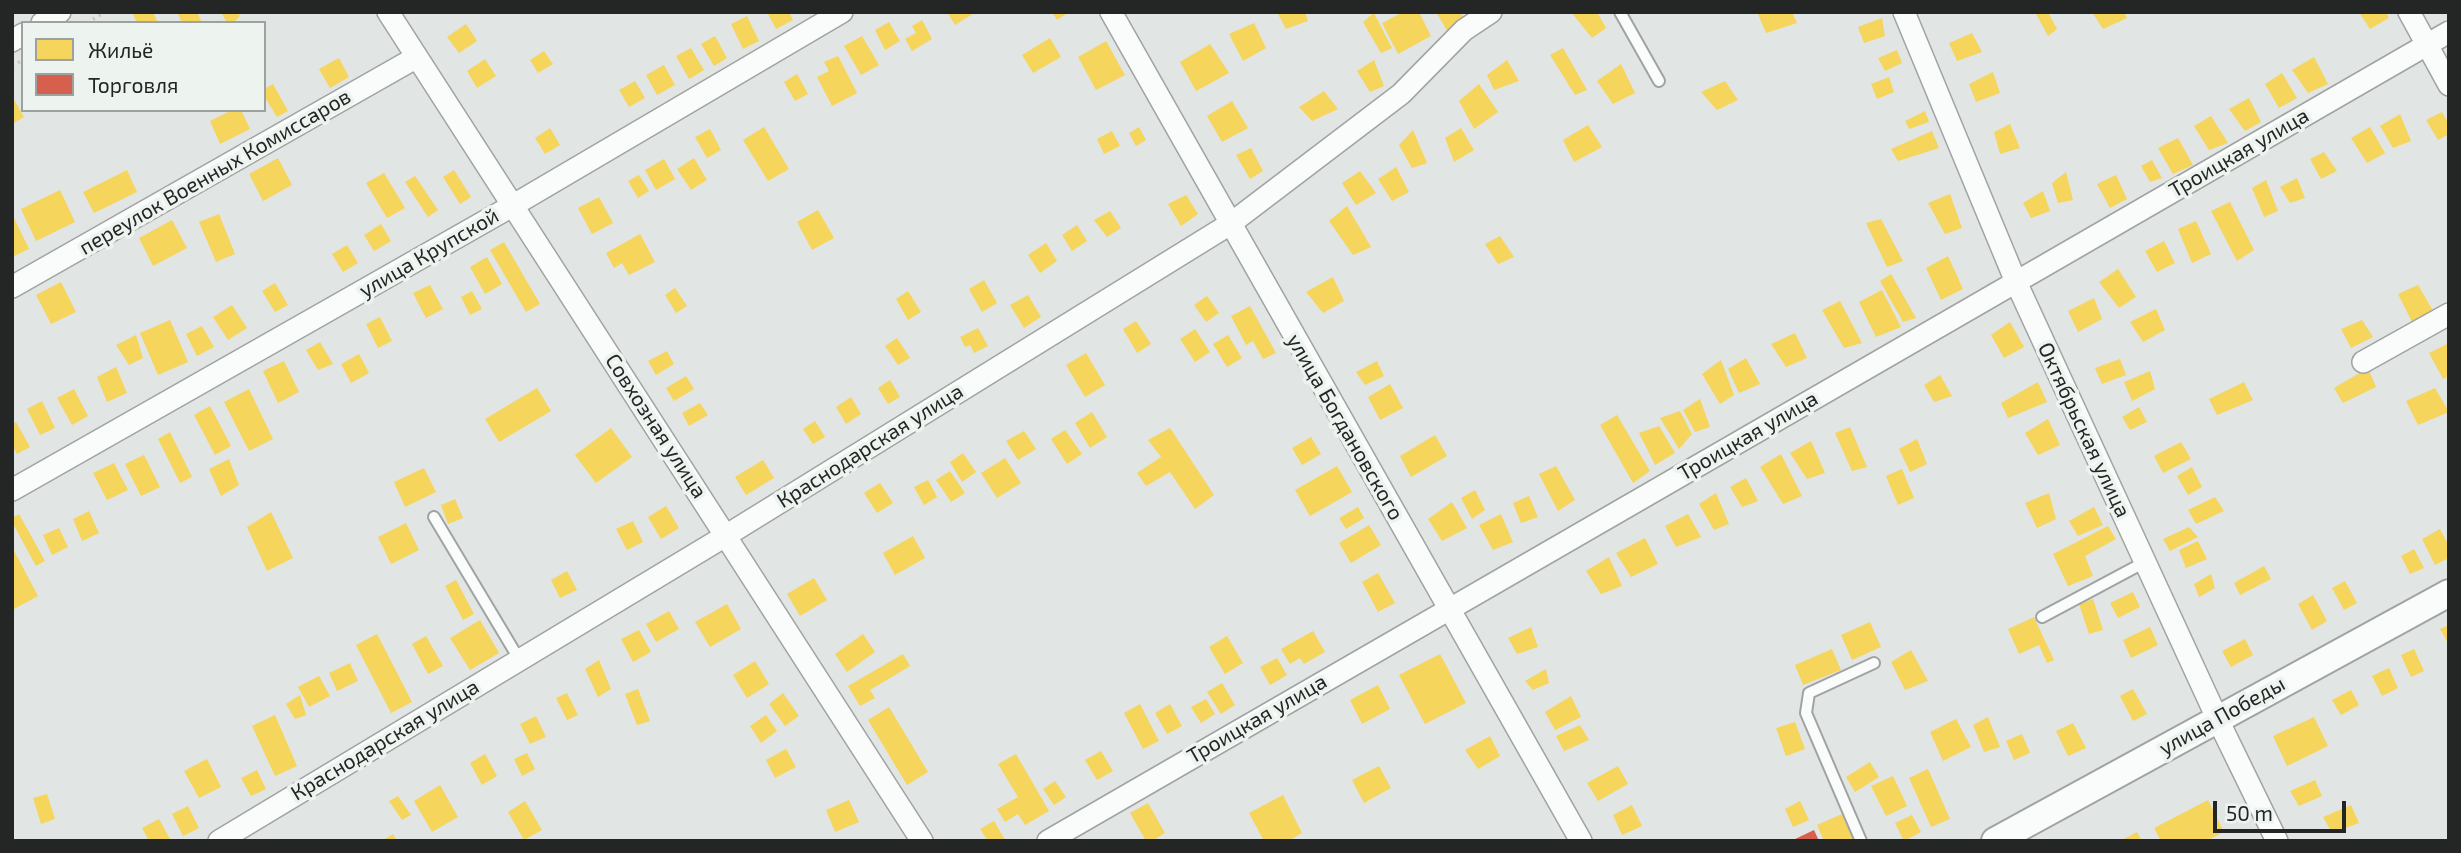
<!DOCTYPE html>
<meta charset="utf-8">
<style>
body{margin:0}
#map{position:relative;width:2461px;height:853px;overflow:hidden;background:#e1e5e3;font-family:"Exo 2",sans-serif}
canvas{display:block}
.frame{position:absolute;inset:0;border:14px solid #242625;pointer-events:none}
.legend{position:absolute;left:21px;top:21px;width:245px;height:91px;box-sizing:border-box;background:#edf4f0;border:2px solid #9da29f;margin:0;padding:9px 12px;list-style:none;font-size:21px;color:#242625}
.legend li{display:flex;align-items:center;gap:14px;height:35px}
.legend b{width:35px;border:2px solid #9da29f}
.scale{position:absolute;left:2213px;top:801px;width:133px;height:32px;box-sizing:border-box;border:4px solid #242625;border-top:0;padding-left:9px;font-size:21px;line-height:24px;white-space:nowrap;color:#242625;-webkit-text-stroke:5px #edf4f0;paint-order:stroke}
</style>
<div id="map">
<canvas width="2461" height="853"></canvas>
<div class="frame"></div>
<ul class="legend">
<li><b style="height:19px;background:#f6d55c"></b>Жильё</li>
<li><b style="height:19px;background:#d6604d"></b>Торговля</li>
</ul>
<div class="scale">50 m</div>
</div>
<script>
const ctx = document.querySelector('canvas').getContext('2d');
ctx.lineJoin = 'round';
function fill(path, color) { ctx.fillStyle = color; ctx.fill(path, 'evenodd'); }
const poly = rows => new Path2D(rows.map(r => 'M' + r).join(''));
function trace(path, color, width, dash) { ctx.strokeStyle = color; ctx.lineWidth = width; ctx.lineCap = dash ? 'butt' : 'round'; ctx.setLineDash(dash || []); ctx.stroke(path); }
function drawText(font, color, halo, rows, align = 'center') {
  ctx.font = font + ' "Exo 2",sans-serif'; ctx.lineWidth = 7; ctx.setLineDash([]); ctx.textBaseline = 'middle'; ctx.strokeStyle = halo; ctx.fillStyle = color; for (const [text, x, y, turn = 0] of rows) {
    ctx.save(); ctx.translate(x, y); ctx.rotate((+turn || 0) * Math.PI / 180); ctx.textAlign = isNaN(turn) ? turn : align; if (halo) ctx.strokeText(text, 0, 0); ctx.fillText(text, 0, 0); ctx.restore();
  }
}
const homes = poly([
 [132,12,153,12,158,23,137,23],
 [177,12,197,12,202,23,182,23],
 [221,12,237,12,240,16,233,23,227,23],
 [767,12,789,12,793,20,776,29],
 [947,12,976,12,955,25],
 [1052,12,1069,12,1057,20],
 [1277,12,1305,12,1308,21,1286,29],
 [1403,12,1419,12,1431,36,1398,54,1382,23],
 [1436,12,1460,12,1466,20,1448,32],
 [1571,12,1597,12,1606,28,1592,38],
 [1757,12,1792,12,1797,23,1766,33],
 [2035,12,2054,12,2049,14,2057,29,2048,36],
 [2092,12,2124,12,2127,18,2103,29],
 [2359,12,2386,12,2389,18,2370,29],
 [1374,13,1392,48,1381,53,1363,22],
 [747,16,759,41,743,49,731,24],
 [1882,18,1885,36,1864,43,1858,27],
 [922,20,932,39,912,51,905,39,916,33,912,26],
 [889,22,900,41,885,50,875,30],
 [1254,23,1266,48,1243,61,1229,34],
 [466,24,477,41,459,53,447,37],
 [1972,33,1982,52,1957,61,1949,43],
 [715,36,727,58,714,66,701,44],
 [862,36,879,65,861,75,844,46],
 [1050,38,1061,57,1033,73,1022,55],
 [1106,41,1125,75,1096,90,1078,57],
 [1210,44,1229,73,1196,91,1180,62],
 [691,48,704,70,689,79,676,56],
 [1563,48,1587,90,1575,95,1550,55],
 [1897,50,1902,63,1885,71,1878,58],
 [544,51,553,64,538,73,530,60],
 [838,56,857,93,832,106,817,77,829,71,824,62],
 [2314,57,2328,84,2308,93,2292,70],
 [339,58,349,77,330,88,319,69],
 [485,59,496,76,477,88,467,71],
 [1374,60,1384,86,1370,92,1357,71],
 [1507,60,1519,81,1494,90,1487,75],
 [1621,64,1635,93,1613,104,1597,81],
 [664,65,675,85,657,95,646,75],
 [1993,72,2000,93,1976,102,1969,84],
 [2282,73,2297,98,2279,108,2265,84],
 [797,74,808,94,795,101,784,82],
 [1889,77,1894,92,1877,99,1871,84],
 [635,81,645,98,629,107,619,90],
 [1725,81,1738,100,1717,110,1701,92],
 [273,84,288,111,277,117,264,96,264,89],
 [1479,84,1498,112,1474,129,1459,101],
 [1324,91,1338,109,1312,121,1299,107],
 [12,96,24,117,12,124],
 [2249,98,2261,122,2245,131,2229,109],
 [1232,101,1248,128,1222,142,1207,116],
 [232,110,241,110,250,129,220,144,210,121],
 [1925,111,1929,122,1909,129,1905,121],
 [2442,112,2449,124,2449,134,2438,140,2426,120],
 [2400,114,2411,141,2393,148,2380,126],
 [2211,116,2228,143,2209,150,2194,126],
 [2010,124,2020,148,2000,154,1994,132],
 [1588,125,1602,147,1574,162,1563,140],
 [764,127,789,169,768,181,743,140],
 [1139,127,1146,140,1136,146,1129,133],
 [2370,127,2385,153,2367,163,2351,138],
 [550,128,560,145,545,154,535,138],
 [1461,128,1474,150,1454,162,1445,138],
 [710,129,721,150,707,158,695,137],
 [1413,130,1427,163,1412,168,1399,145],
 [1112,131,1120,146,1104,154,1097,139],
 [1932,131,1939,148,1898,161,1891,149],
 [2178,138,2193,165,2173,174,2158,148],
 [1251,148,1263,171,1250,179,1236,155],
 [2324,152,2337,171,2321,179,2310,159],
 [278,158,292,185,263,201,249,174],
 [694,158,707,180,691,190,677,169],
 [664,159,675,179,656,190,645,170],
 [2152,160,2162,178,2150,182,2141,166],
 [1396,167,1409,192,1392,201,1378,179],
 [127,170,137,192,94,213,83,192],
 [454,170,471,197,460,204,443,177],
 [1360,171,1376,193,1356,205,1342,183],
 [2066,172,2073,200,2058,203,2052,183],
 [384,173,405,208,387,218,366,183],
 [639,175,649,191,638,198,628,181],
 [2116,175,2127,199,2110,208,2097,184],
 [415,176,438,210,428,217,405,182],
 [2297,178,2305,198,2290,203,2280,187],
 [2266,180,2278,211,2264,217,2252,188],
 [60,190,75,222,36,241,21,209],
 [2043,191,2050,211,2031,218,2023,203],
 [1950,194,1962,228,1945,234,1928,203],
 [1186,195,1198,214,1181,226,1168,204],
 [599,197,613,223,592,234,578,208],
 [2230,202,2254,250,2237,261,2211,211],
 [1347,206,1371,247,1353,255,1329,221],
 [818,210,834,238,812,250,797,222],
 [1110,211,1121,228,1107,237,1094,220],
 [219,214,235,254,216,262,199,222],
 [14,218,29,249,12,257,12,219],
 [1881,219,1903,261,1887,267,1866,223],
 [172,220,187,248,153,266,139,238],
 [2196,221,2211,254,2192,263,2178,229],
 [381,224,391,241,374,251,364,235],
 [1077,225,1087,241,1072,251,1062,235],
 [640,234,655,262,629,275,622,263,614,268,606,253],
 [1500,236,1514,257,1498,264,1485,244],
 [2164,241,2175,263,2157,272,2145,251],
 [504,242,540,304,526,312,490,250],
 [1046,243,1057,261,1040,273,1028,255],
 [347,245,358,263,343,272,332,254],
 [1948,256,1963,289,1941,300,1926,268],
 [487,257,502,284,485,294,470,267],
 [2118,269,2136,297,2119,308,2099,282],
 [1891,274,1916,318,1903,322,1880,281],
 [1333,277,1344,301,1323,313,1306,292],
 [984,280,997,303,982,312,969,289],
 [61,282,76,312,51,324,36,295],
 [275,283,288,305,275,312,262,291],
 [430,285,443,309,426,318,413,293],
 [2418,285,2435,314,2413,324,2398,294],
 [675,288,687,306,676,313,665,295],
 [1882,290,1901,327,1876,337,1859,302],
 [472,291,482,309,470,315,461,297],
 [908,291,921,312,908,320,896,299],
 [1028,295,1041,317,1024,328,1010,305],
 [1207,296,1219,313,1206,322,1194,305],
 [2094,298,2102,319,2078,332,2068,311],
 [1840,301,1862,343,1844,348,1822,310],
 [232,305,247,328,228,340,213,317],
 [1250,306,1276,353,1263,359,1253,341,1246,345,1231,316],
 [2156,309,2165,330,2143,342,2130,322],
 [380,317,392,341,378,348,366,324],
 [170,320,188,362,158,375,140,333],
 [2362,320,2373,337,2351,348,2341,329],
 [1136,321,1151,344,1137,353,1123,329],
 [2010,322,2024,347,2004,358,1991,335],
 [202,326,214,347,197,356,186,334],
 [978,328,988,346,974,353,970,345,965,347,960,337],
 [1195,329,1210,352,1195,362,1180,339],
 [1795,333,1807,358,1786,367,1771,344],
 [136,335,143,358,129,365,116,345],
 [1228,335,1242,358,1227,367,1213,344],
 [897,338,910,358,898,365,885,346],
 [320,342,333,364,318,370,306,350],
 [2449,343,2449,376,2443,379,2429,353],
 [667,351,674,364,656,375,648,361],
 [1086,353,1105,385,1085,397,1066,365],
 [359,354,369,373,351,383,341,364],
 [1746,358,1760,384,1739,393,1728,369],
 [2120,359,2126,375,2102,384,2095,368],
 [1721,360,1734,395,1720,404,1702,374],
 [284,361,299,392,278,403,263,371],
 [1377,361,1384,376,1365,385,1356,372],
 [116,367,127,393,107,402,97,377],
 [2368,368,2376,387,2343,403,2334,388],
 [2150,371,2155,389,2132,401,2124,382],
 [1940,375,1952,396,1934,402,1924,385],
 [686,376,694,389,674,401,666,388],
 [890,380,900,397,888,404,878,388],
 [2038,382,2047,402,2008,418,2001,403],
 [2244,382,2253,400,2217,415,2209,399],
 [1390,384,1403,408,1380,420,1368,397],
 [537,388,551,411,499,442,485,419],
 [2435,388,2449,412,2418,425,2406,401],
 [74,389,88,416,72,425,57,398],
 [249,389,273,439,249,451,224,402],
 [851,397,861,414,846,424,836,407],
 [1700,399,1710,427,1695,432,1683,410],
 [42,401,55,428,40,435,27,409],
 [700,403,708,415,689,426,682,413],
 [210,406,231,446,215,455,194,415],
 [2139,407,2147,422,2130,430,2122,417],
 [1680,411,1692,434,1679,449,1660,418],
 [1092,412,1107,437,1090,448,1075,423],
 [1617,415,1650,471,1633,483,1600,425],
 [2048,419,2060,445,2038,455,2025,433],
 [815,421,825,437,813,444,803,429],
 [16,422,30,447,17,454,12,445,12,424],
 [1659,426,1675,453,1655,465,1639,433],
 [1850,427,1867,467,1852,471,1835,433],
 [611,428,632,457,596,483,575,455],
 [1170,428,1214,495,1195,509,1170,472,1146,486,1137,473,1161,457,1148,440],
 [1065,430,1082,454,1067,464,1051,439],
 [1024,431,1036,449,1018,460,1006,441],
 [170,432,192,477,180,483,158,439],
 [1435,435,1447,456,1411,477,1400,456],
 [1311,437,1321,454,1302,465,1292,448],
 [1917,439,1927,464,1910,472,1899,449],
 [1811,441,1825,473,1807,479,1790,453],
 [2181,442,2191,459,2163,473,2154,456],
 [963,453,976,472,962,482,950,462],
 [1781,454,1802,496,1783,504,1760,467],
 [144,455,160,487,141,496,125,464],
 [1005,458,1021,483,997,498,981,473],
 [229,459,239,485,221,496,209,469],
 [763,460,774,478,746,495,735,477],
 [114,463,128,490,107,500,93,473],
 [1337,466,1352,492,1310,516,1295,490],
 [1556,466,1575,500,1558,511,1539,474],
 [2192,467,2202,487,2188,495,2177,476],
 [424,468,436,492,405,507,394,482],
 [1902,469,1914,498,1898,505,1886,476],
 [950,471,965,493,951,502,936,480],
 [1746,478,1758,501,1742,507,1730,487],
 [928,480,937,497,924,505,914,487],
 [880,483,893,503,877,513,864,493],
 [1475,490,1485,510,1472,519,1461,498],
 [1716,493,1729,524,1714,530,1699,504],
 [2049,493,2056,519,2037,528,2025,503],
 [1529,496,1538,517,1521,523,1513,503],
 [2215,497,2224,511,2196,524,2188,510],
 [455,499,463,518,448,524,441,505],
 [1452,502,1467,528,1442,541,1428,519],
 [666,506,679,528,661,539,648,517],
 [1358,507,1364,518,1346,529,1339,518],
 [2094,507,2103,525,2078,536,2069,521],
 [89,511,99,533,82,541,73,519],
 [271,512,293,558,267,571,247,527],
 [19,514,45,561,36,566,12,522,12,518],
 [1501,514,1513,542,1493,550,1479,525],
 [1688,514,1701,537,1676,547,1665,526],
 [633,521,643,542,627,550,616,529],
 [406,523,419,550,391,564,378,537],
 [1369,525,1381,545,1351,563,1339,543],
 [2108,526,2116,539,2085,556,2093,576,2068,586,2053,554],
 [2189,527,2198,537,2170,551,2163,539],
 [59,528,68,547,52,555,43,535],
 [2440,529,2449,546,2449,558,2435,565,2422,539],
 [913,536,925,558,895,575,883,553],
 [1645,538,1658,564,1631,577,1616,553],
 [2198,541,2207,559,2186,568,2179,550],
 [12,547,38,596,12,610],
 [2414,549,2424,568,2410,574,2401,556],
 [1609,557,1622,586,1601,594,1586,571],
 [2264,566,2271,579,2240,595,2234,583],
 [567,571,577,590,560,598,551,580],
 [1378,573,1395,603,1378,612,1362,582],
 [2211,574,2215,588,2199,597,2194,584],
 [814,578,827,600,800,616,787,594],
 [456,580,474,614,463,620,445,586],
 [2345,581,2357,603,2344,610,2332,588],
 [2133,592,2140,607,2118,618,2110,603],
 [2313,595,2327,621,2312,630,2298,604],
 [2093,599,2103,630,2089,634,2079,604],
 [727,604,741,629,710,647,695,622],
 [669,611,679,629,656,642,646,624],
 [2034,617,2054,660,2047,663,2039,645,2019,654,2008,629],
 [480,620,499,653,470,670,450,638],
 [1870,622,1881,647,1852,660,1841,635],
 [2449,625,2449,645,2440,629],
 [1531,627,1538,647,1517,654,1508,638],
 [2150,627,2158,645,2131,658,2123,640],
 [639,630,651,652,633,662,621,639],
 [1313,631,1325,652,1304,664,1300,658,1290,664,1281,649],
 [377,634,412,702,391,713,356,645],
 [863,634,875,652,847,672,835,654],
 [426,636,443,666,428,674,412,644],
 [1227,636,1243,663,1225,674,1209,647],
 [2245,639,2253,655,2231,667,2222,651],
 [1832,649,1841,670,1803,685,1795,665],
 [2414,649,2424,671,2411,677,2401,655],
 [1911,650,1928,681,1905,690,1891,662],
 [903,654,910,666,870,690,875,698,860,706,848,686],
 [1440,654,1466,703,1425,724,1399,675],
 [1277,658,1287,675,1270,685,1260,667],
 [599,660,611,689,598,697,585,669],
 [755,661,769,684,747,698,733,675],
 [350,663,358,681,337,691,329,673],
 [2389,668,2398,688,2382,696,2372,676],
 [1546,669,1549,683,1533,690,1525,681],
 [319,676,330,696,309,707,298,687],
 [1222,683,1235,705,1221,714,1207,692],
 [1378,685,1390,709,1362,724,1350,700],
 [638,689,650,721,637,725,625,694],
 [2133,689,2147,714,2133,721,2120,696],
 [2351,690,2359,705,2341,715,2332,700],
 [567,693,578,715,567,720,556,698],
 [783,693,799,716,785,726,769,704],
 [300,695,306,715,295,719,286,704],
 [1571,696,1581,717,1555,730,1545,712],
 [1206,699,1215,714,1201,723,1191,707],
 [1140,704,1159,741,1143,749,1124,713],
 [1170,704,1182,726,1167,734,1155,713],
 [889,707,928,772,907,785,868,720],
 [275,715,297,766,275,776,252,726],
 [766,715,777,731,761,743,750,726],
 [536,716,546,737,530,744,520,724],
 [1988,717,2000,747,1984,752,1973,725],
 [2314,717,2328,746,2287,766,2273,736],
 [1956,719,1971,747,1943,761,1930,732],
 [1795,722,1805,749,1786,756,1776,728],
 [2073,723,2086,748,2068,756,2056,731],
 [1580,725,1589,740,1564,751,1556,736],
 [2022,734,2030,753,2014,760,2006,741],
 [1490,736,1500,756,1478,769,1465,750],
 [786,749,796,767,775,778,766,760],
 [1101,751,1113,771,1097,780,1085,760],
 [527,753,535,769,522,776,514,759],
 [485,754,497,776,482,785,470,763],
 [1016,754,1049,811,1025,825,1018,814,1005,822,997,809,1018,797,998,764],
 [207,759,221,787,199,798,184,771],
 [1870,762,1879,777,1855,792,1846,777],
 [1379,766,1391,788,1364,803,1352,780],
 [1618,766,1628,784,1598,801,1587,783],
 [1928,769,1950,819,1931,827,1909,778],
 [257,770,266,789,251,796,241,778],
 [1893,776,1907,806,1886,816,1871,786],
 [2315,780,2322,796,2299,806,2290,791],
 [1055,781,1066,797,1054,805,1043,789],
 [440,785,458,817,432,832,414,801],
 [47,794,55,819,41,824,33,798],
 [1283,795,1302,833,1288,841,1264,841,1249,813],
 [398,796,411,815,402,820,389,801],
 [849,800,859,822,835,832,826,810],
 [2208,800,2224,832,2206,841,2161,841,2154,828],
 [525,801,542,830,524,840,508,812],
 [1800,801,1809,820,1793,827,1785,809],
 [1148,803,1165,833,1152,841,1146,841,1130,813],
 [1632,805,1642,826,1622,835,1613,815],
 [2351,805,2359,823,2332,833,2323,817],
 [188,806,199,828,183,836,172,814],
 [1842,814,1854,841,1824,841,1817,825],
 [1912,815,1921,832,1904,841,1895,823],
 [159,819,170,839,149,841,142,828],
 [994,821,1005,840,1003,841,988,841,980,829],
 [2137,832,2142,841,2120,841],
 [393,834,397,841,382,841]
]);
const shops = poly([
 [1814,830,1819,841,1791,841]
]);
const path = poly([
 [87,23,105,12],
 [12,66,23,60]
]);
const service = poly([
 [1620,12,1659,81],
 [434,517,519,659],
 [2042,617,2145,562],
 [1861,841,1806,713,1809,693,1874,663]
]);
const minor = poly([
 [388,12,922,841],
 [1111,12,1581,841],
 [1904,12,2016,282,2217,718,2277,841],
 [2409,12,2449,85],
 [42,23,60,12],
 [12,41,23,34],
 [12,287,417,57],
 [2363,362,2449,314],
 [12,490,512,206,842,12],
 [219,841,727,535,1230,224,1401,94,1464,30,1491,12],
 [1048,841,2449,32]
]);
const tertiary = poly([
 [1995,841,2449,593]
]);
const streetNames = [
 ["Троицкая улица",2239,153,-30],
 ["переулок Военных Комиссаров",215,172,-30],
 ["улица Крупской",429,253,-30],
 ["Совхозная улица",656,426,57],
 ["улица Богдановского",1345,427,60],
 ["Октябрьская улица",2084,430,65],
 ["Троицкая улица",1748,436,-30],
 ["Краснодарская улица",870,446,-32],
 ["улица Победы",2222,716,-29],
 ["Троицкая улица",1257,719,-30],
 ["Краснодарская улица",385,740,-31]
];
fill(homes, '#f6d55c');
fill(shops, '#d6604d');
trace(service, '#a1a3a2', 14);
trace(minor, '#a1a3a2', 24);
trace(tertiary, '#a1a3a2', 30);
trace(path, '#c4c4c4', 3.5, [2, 5]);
trace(service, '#fafbfb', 10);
trace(minor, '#fafbfb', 21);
trace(tertiary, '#fafbfb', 26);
drawText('21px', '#242625', '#edf4f0', streetNames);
</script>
